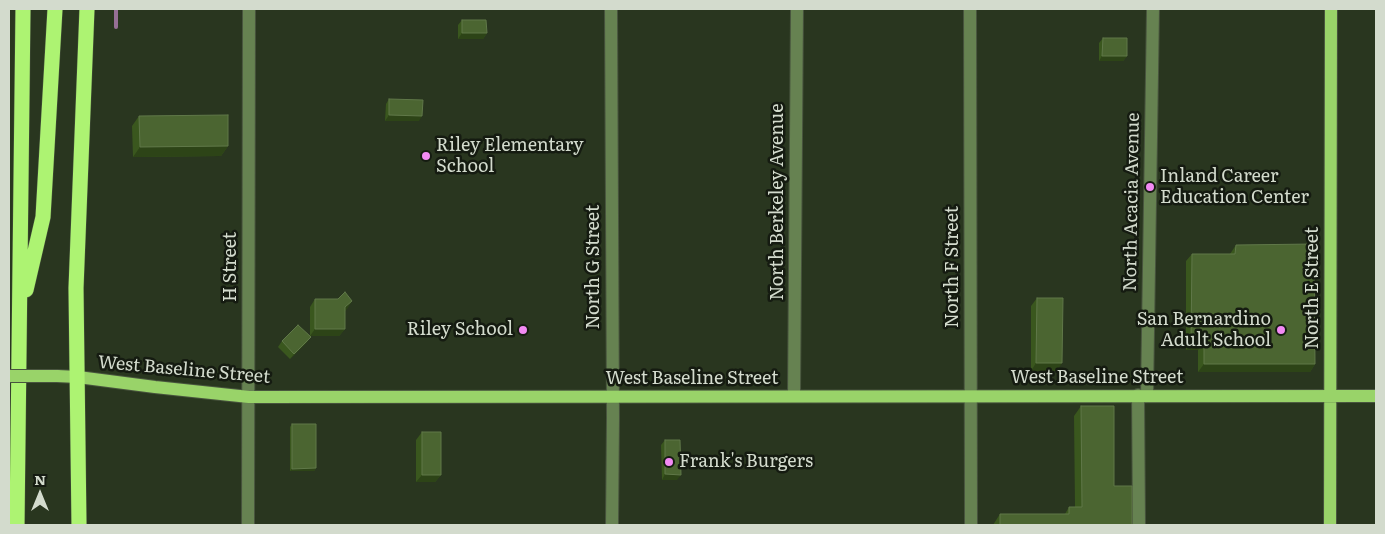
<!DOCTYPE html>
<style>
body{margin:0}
#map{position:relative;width:1385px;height:534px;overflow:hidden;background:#29361f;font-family:Literata,serif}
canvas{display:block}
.frame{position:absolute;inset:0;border:10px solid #d3dbcd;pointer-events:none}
.north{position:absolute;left:15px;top:469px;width:50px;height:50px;-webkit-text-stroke:4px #151b11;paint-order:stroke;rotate:0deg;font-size:14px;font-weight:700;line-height:20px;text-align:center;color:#d3dbcd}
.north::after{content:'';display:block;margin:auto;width:18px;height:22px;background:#d3dbcd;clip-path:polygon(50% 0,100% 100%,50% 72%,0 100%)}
</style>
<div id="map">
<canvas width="1385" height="534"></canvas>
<div class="frame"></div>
<div class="north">N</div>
</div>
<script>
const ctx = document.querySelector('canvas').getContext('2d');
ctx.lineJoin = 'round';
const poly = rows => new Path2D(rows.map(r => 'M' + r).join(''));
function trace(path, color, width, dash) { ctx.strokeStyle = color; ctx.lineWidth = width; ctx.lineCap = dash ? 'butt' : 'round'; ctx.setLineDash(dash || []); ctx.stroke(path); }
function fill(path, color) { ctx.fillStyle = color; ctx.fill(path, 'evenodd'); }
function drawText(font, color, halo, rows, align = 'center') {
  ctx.font = font + ' Literata,serif'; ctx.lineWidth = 5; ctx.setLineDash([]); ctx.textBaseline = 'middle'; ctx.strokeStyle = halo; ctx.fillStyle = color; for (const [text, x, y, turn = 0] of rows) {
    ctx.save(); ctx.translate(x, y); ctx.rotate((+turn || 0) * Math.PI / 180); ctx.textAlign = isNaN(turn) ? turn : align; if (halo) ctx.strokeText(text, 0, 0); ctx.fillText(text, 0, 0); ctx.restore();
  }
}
const stream = poly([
 [116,9,116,27]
]);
const minor = poly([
 [611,9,613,418,612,525],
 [970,9,971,525],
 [1138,395,1139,525],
 [1147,395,1153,9],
 [794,396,797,9],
 [248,525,249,9]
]);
const major = poly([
 [57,376,78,377,155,387,249,397,1376,396],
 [1330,525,1331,9]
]);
const highway = poly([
 [26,290,43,217,55,9],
 [17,525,23,9],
 [79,525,76,288,87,9]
]);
const majorBridge = poly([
 [9,376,57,376]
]);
const wall = poly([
 [462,20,487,33,483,39,458,39,458,25],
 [1103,38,1127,56,1123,61,1099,61,1099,43],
 [389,99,419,121,385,121,386,104],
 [139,116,228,146,221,156,133,157,132,126],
 [1236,245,1315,364,1310,372,1198,372,1198,350,1186,350,1186,261,1192,254,1230,254],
 [1037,298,1057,371,1031,371,1031,306],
 [315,299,352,301,345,311,345,329,339,336,310,336,307,342,290,359,278,347,282,341,310,336,310,307],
 [1081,406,1114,486,1132,525,993,525,1000,514,1065,514,1069,507,1075,507,1074,416],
 [292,424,316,468,314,471,290,471,290,427],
 [422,432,441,475,435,482,416,482,416,440],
 [665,440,677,480,662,480,661,445]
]);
const shadedWall = poly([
 [462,33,487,33,483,39,458,39],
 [1102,56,1127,56,1123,61,1099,61],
 [389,115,422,116,419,121,385,121],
 [228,146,221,156,133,157,140,147],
 [352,301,347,309,339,315,345,307],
 [315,329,345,329,339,336,310,336],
 [311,337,307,342,290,359,294,354],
 [1191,342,1204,342,1198,350,1186,350],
 [1036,363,1062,363,1057,371,1031,371],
 [1204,364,1315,364,1310,372,1198,372],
 [316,468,314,471,290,471,292,469],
 [665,474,681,475,677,480,662,480],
 [422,475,441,475,435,482,416,482]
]);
const building = poly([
 [462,20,486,20,487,33,462,33,462,20],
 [1103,38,1127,38,1127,56,1102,56,1103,38],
 [389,99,423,100,422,116,389,115,389,99],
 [228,115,228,146,140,147,139,116,228,115],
 [1314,244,1315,364,1204,364,1204,342,1191,342,1192,254,1235,254,1236,245,1314,244],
 [345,292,352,301,345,307,345,329,315,329,315,299,338,299,345,292],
 [1037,298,1063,298,1062,363,1036,363,1037,298],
 [298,325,311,337,294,354,282,341,298,325],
 [1081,406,1114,406,1114,486,1132,486,1132,525,1000,525,1000,514,1069,514,1069,507,1082,507,1081,406],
 [292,424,316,424,316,468,292,469,292,424],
 [422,432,441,432,441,475,422,475,422,432],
 [665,440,680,440,681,475,665,474,665,440]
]);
const markers = [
 [426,156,5,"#f28af3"],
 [1150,187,5,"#f28af3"],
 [523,330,5,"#f28af3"],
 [1281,330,5,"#f28af3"],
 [669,462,5,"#f28af3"]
];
const poiNames = [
 ["Riley Elementary",436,146],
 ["School",436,167],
 ["Inland Career",1160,177],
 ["Education Center",1160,198],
 ["San Bernardino",1271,320,"right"],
 ["Adult School",1271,341,"right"],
 ["Riley School",513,330,"right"],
 ["Frank's Burgers",679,462]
];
const streetNames = [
 ["North Berkeley Avenue",778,202,-90],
 ["North Acacia Avenue",1132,202,-89],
 ["H Street",231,267,-90],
 ["North G Street",594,267,-90],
 ["North F Street",953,267,-90],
 ["North E Street",1313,288,-90],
 ["West Baseline Street",184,370,5],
 ["West Baseline Street",1097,378],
 ["West Baseline Street",692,379]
];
trace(stream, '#966f95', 4);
trace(minor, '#48543e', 14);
trace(major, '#48543e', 14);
trace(highway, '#48543e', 16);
trace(minor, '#668251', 12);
trace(major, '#99d369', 12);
trace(highway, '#adf372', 15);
trace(majorBridge, '#48543e', 14, []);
trace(majorBridge, '#99d369', 12);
fill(wall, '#3a571e');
fill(shadedWall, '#2d4417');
fill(building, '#4b6531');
trace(building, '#607849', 1);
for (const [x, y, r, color] of markers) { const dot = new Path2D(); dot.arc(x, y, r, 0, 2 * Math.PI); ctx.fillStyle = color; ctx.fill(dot); trace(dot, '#151b11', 2); }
drawText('18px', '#d3dbcd', '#151b11', poiNames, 'left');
drawText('18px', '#d3dbcd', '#151b11', streetNames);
</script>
